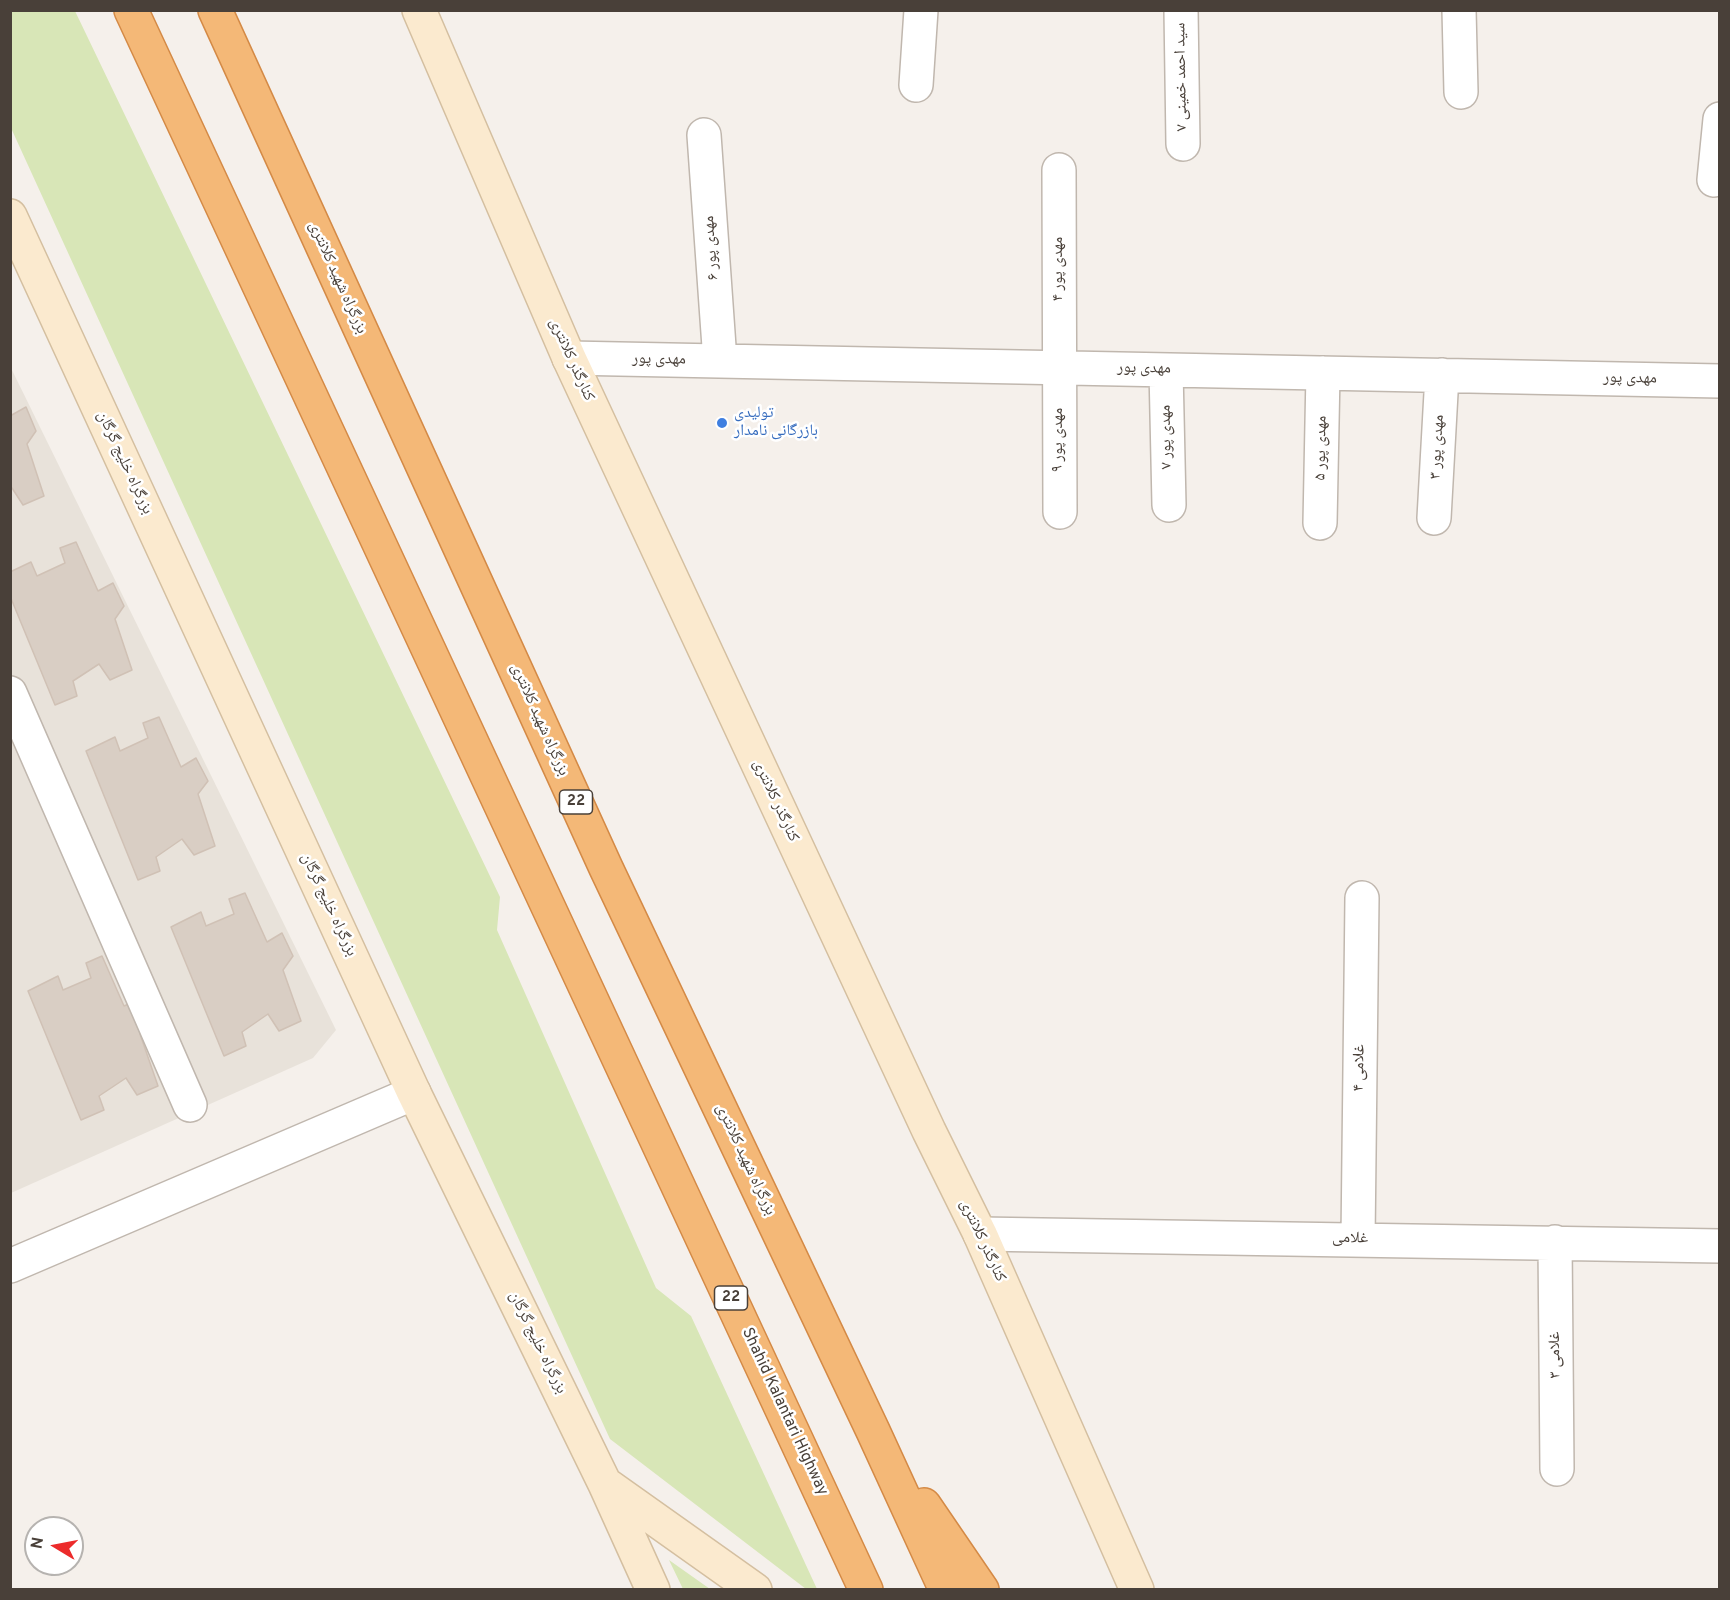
<!DOCTYPE html>
<meta charset="utf-8">
<style>
body{margin:0}
#map{position:relative;width:1730px;height:1600px;overflow:hidden;background:#f5f0eb;font-family:Overpass,sans-serif}
canvas{display:block}
.frame{position:absolute;inset:0;border:12px solid #494039;pointer-events:none}
.north{position:absolute;left:24px;top:1516px;width:60px;height:60px;box-sizing:border-box;background:#fff;border:2px solid #b6b3b0;border-radius:50%;rotate:280deg;font-size:16px;font-weight:700;line-height:24px;text-align:center;color:#494039}
.north::after{content:'';display:block;margin:auto;width:21px;height:27px;background:#ec2b2b;clip-path:polygon(50% 0,100% 100%,50% 72%,0 100%)}
</style>
<div id="map">
<canvas width="1730" height="1600"></canvas>
<div class="frame"></div>
<div class="north">N</div>
</div>
<script>
const ctx = document.querySelector('canvas').getContext('2d');
ctx.lineJoin = 'round';
function fill(path, color) { ctx.fillStyle = color; ctx.fill(path, 'evenodd'); }
const poly = rows => new Path2D(rows.map(r => 'M' + r).join(''));
function trace(path, color, width, dash) { ctx.strokeStyle = color; ctx.lineWidth = width; ctx.lineCap = dash ? 'butt' : 'round'; ctx.setLineDash(dash || []); ctx.stroke(path); }
function drawText(font, color, halo, rows, align = 'center') {
  ctx.font = font + ' Overpass,"Noto Naskh Arabic",sans-serif'; ctx.lineWidth = 5; ctx.setLineDash([]); ctx.textBaseline = 'middle'; ctx.strokeStyle = halo; ctx.fillStyle = color; for (const [text, x, y, turn = 0] of rows) {
    ctx.save(); ctx.translate(x, y); ctx.rotate((+turn || 0) * Math.PI / 180); ctx.textAlign = isNaN(turn) ? turn : align; if (halo) ctx.strokeText(text, 0, 0); ctx.fillText(text, 0, 0); ctx.restore();
  }
}
const residential = poly([
 [10,366,336,1030,313,1058,11,1193]
]);
const green = poly([
 [10,11,75,11,500,897,497,930,656,1288,691,1316,817,1589,806,1589,610,1439,11,128],
 [669,1560,710,1589,683,1589]
]);
const building = poly([
 [26,407,36,431,27,444,44,496,23,505,12,488,10,489,10,416,26,407],
 [76,542,98,591,113,583,124,606,115,619,132,670,110,680,99,664,73,681,77,696,55,705,10,596,10,572,31,562,37,576,65,563,60,548,76,542],
 [159,717,181,767,196,758,208,781,198,794,215,846,194,855,182,839,156,857,160,871,138,880,86,751,115,737,120,751,148,738,143,723,159,717],
 [245,893,267,942,282,933,293,956,283,970,301,1021,279,1031,268,1014,242,1032,246,1046,224,1056,171,927,201,912,206,926,234,914,229,899,245,893],
 [102,956,124,1006,136,1001,150,1031,140,1034,158,1086,137,1095,126,1078,99,1096,104,1110,81,1120,28,991,58,976,63,990,91,978,86,963,102,956]
]);
const street = poly([
 [1181,10,1183,144],
 [1459,10,1461,92],
 [916,85,921,10],
 [704,135,720,361],
 [1059,170,1060,512],
 [1714,180,1720,119],
 [569,358,1720,381],
 [1166,370,1169,505],
 [1434,518,1442,375],
 [1320,523,1323,373],
 [10,693,190,1105],
 [980,1234,1720,1246],
 [1358,1239,1362,898],
 [1555,1242,1557,1469],
 [10,1266,414,1093]
]);
const secondary = poly([
 [419,10,569,358,929,1131,980,1234,1137,1590],
 [10,216,414,1093,605,1484,653,1590],
 [607,1485,755,1590]
]);
const highway = poly([
 [131,10,866,1590],
 [215,10,606,868,873,1431,946,1590],
 [924,1505,982,1590]
]);
const markers = [
 [722,423,6,"#3f7fe0"]
];
const shields = [
 [576,802,33],
 [731,1298,33]
];
const shieldNames = [
 ["22",576,802],
 ["22",731,1298]
];
const streetNames = [
 ["سید احمد خمینی ۷",1182,77,-91],
 ["۶ مهدی پور",712,248,-94],
 ["۴ مهدی پور",1059,269,-90],
 ["بزرگراه شهید کلانتری",337,278,66],
 ["کنارگذر کلانتری",571,360,66],
 ["مهدی پور",659,360,1],
 ["مهدی پور",1144,369,1],
 ["مهدی پور",1630,379,1],
 ["۷ مهدی پور",1167,437,-91],
 ["۹ مهدی پور",1059,440,-90],
 ["۳ مهدی پور",1438,447,-87],
 ["۵ مهدی پور",1322,448,-89],
 ["بزرگراه خلیج گرگان",124,463,65],
 ["بزرگراه شهید کلانتری",539,720,66],
 ["کنارگذر کلانتری",775,801,65],
 ["بزرگراه خلیج گرگان",328,905,65],
 ["غلامی ۴",1360,1068,-89],
 ["بزرگراه شهید کلانتری",745,1160,65],
 ["غلامی",1350,1239,1],
 ["کنارگذر کلانتری",982,1241,65],
 ["بزرگراه خلیج گرگان",537,1343,64],
 ["غلامی ۳",1556,1355,-91],
 ["Shahid Kalantari Highway",784,1412,65]
];
const shopNames = [
 ["تولیدی",734,414],
 ["بازرگانی نامدار",734,432]
];
fill(residential, '#e8e2da');
fill(green, '#d8e6b7');
fill(building, '#d9cec4');
trace(building, '#d0c1b5', 1.5);
trace(street, '#c0b7ae', 36);
trace(secondary, '#d4bfa0', 36);
trace(highway, '#d48a46', 36);
trace(street, '#fff', 33);
trace(secondary, '#fbeacf', 33);
trace(highway, '#f4b877', 33);
for (const [x, y, r, color] of markers) { const dot = new Path2D(); dot.arc(x, y, r, 0, 2 * Math.PI); ctx.fillStyle = color; ctx.fill(dot); trace(dot, '#fff', 2); }
for (const [x, y, w] of shields) { const box = new Path2D(); box.roundRect(x - w / 2, y - 12, w, 24, 4.5); ctx.fillStyle = '#fff'; ctx.fill(box); trace(box, '#494039', 1.5); }
drawText('bold 15px', '#494039', null, shieldNames);
drawText('16px', '#494039', '#fff', streetNames);
drawText('16px', '#366cbe', '#fff', shopNames, 'left');
</script>
